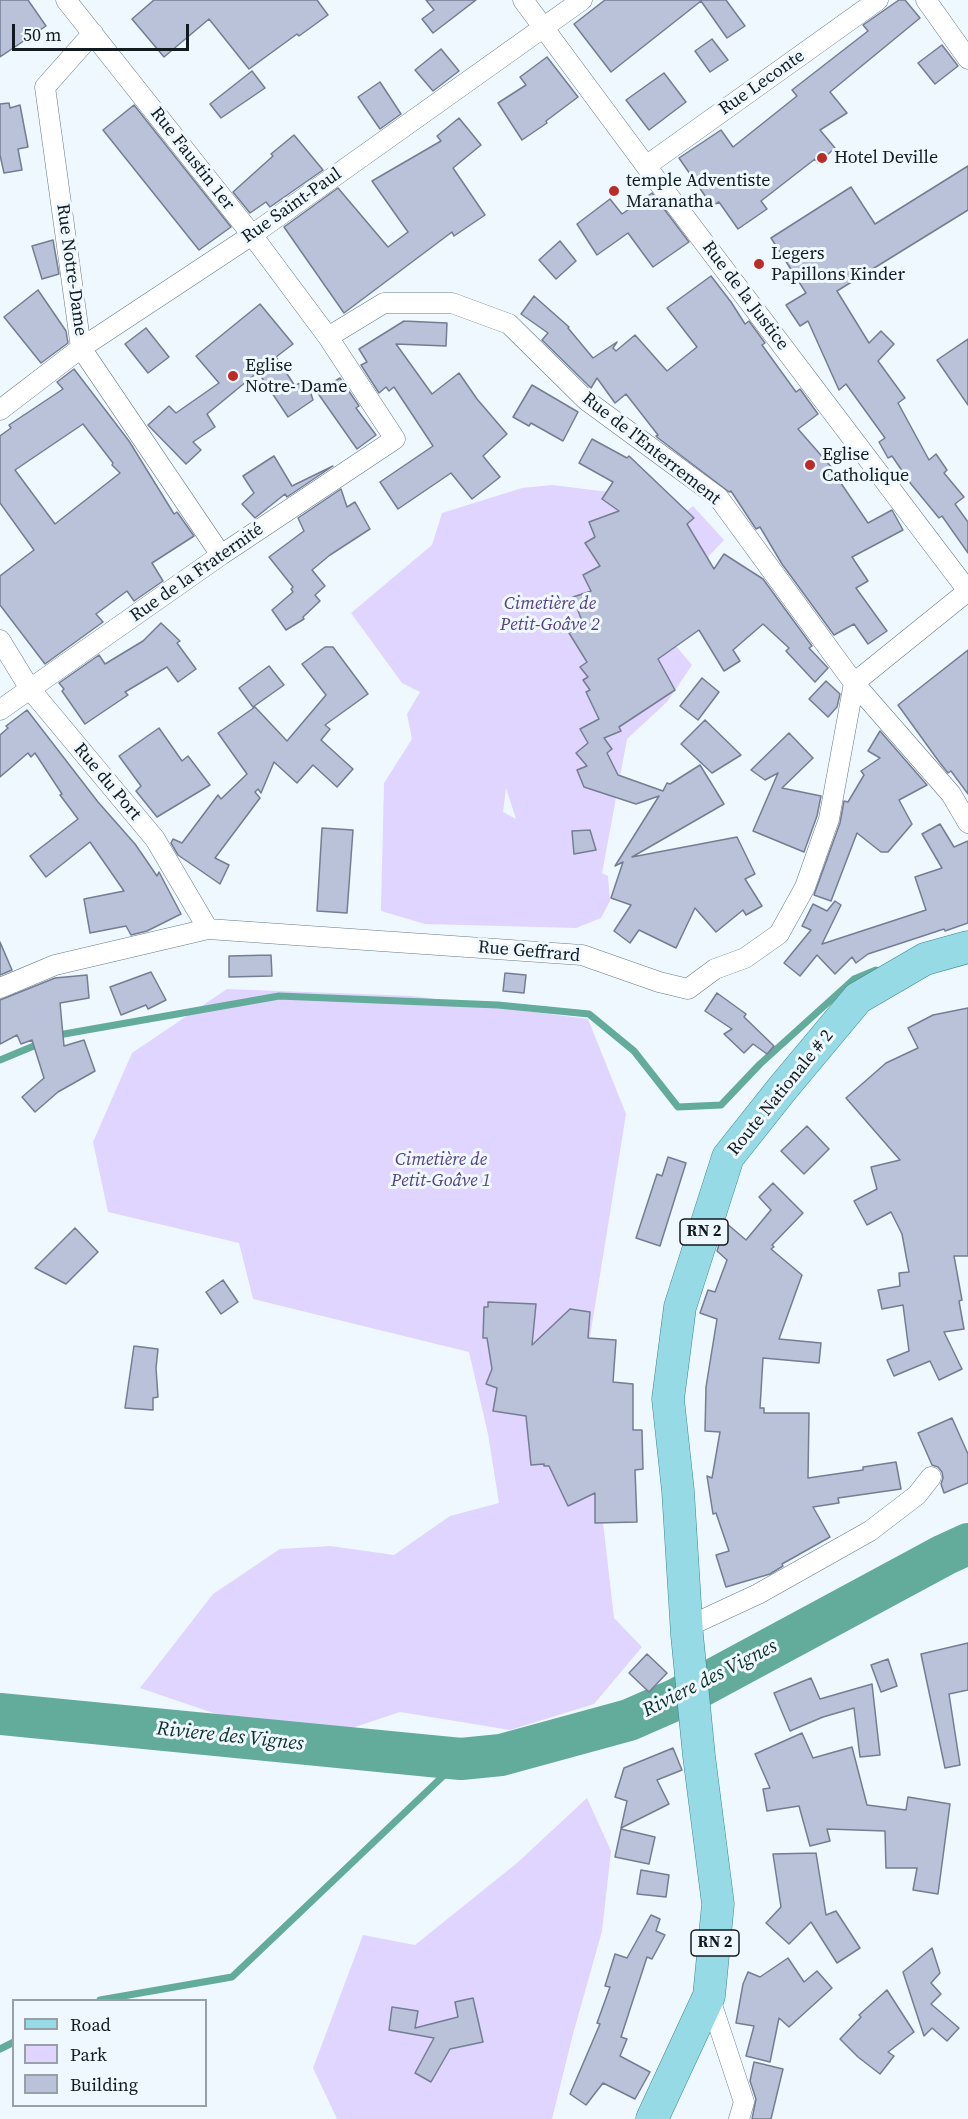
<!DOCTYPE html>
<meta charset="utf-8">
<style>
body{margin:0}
#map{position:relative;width:968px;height:2119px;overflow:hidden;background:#eff8ff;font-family:"Source Serif 4",serif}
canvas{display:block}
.legend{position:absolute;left:12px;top:1999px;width:195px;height:108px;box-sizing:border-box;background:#eff8ff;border:2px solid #97a0a6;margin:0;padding:8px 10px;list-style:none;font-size:18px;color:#121b20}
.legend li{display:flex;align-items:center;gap:12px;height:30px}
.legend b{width:30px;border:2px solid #97a0a6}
.scale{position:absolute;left:12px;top:24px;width:177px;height:27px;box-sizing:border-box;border:3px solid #121b20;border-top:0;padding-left:8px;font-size:18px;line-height:21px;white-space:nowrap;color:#121b20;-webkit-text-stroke:4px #eff8ff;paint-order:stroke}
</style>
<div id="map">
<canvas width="968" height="2119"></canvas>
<ul class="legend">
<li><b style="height:8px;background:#95dae4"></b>Road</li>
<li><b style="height:16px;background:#e0d5fe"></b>Park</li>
<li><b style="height:16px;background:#b9c2d9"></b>Building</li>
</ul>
<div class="scale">50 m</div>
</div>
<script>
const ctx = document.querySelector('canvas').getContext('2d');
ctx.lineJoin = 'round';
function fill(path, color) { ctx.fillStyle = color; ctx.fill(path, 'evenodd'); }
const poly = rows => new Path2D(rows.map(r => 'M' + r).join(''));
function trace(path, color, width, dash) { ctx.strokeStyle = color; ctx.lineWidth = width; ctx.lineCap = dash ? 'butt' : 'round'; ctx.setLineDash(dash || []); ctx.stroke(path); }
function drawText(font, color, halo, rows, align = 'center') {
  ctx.font = font + ' "Source Serif 4",serif'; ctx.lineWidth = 6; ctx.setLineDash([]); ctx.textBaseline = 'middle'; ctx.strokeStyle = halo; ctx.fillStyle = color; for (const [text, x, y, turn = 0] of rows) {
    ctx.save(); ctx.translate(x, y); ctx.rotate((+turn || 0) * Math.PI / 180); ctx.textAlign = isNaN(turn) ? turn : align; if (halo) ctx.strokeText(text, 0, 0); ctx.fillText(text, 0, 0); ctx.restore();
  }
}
const green = poly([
 [552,485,617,493,663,530,693,506,724,540,709,556,675,645,692,665,667,702,627,739,602,873,608,876,610,901,601,918,576,928,425,924,381,911,384,783,412,739,407,714,420,692,402,683,351,613,432,545,442,513,522,488],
 [506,788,516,819,503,812],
 [227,989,413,996,588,1019,626,1114,589,1343,598,1479,614,1618,642,1647,594,1704,510,1730,400,1712,304,1744,140,1688,213,1594,280,1549,330,1546,394,1555,450,1516,499,1503,488,1434,469,1352,253,1299,239,1243,108,1212,93,1142,132,1053],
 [587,1798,611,1851,602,1931,573,2034,552,2119,337,2119,313,2068,363,1935,415,1945,517,1863]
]);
const stream = poly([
 [54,1038,64,1034,279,996,498,1005,589,1014,634,1051,678,1107,721,1105,760,1064,854,979,876,970],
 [0,1060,41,1043],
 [100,2000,232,1977,461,1759],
 [0,2049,14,2042]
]);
const river = poly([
 [0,1714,461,1759,501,1755,629,1720,677,1699,944,1555,968,1544]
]);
const building = poly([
 [0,0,28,0,46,26,0,57,0,0],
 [154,0,317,0,328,15,299,36,297,34,249,69,209,19,164,57,132,19,154,0],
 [426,0,476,0,433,33,422,19,434,10,426,0],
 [605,0,726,0,745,26,727,38,701,1,611,72,574,24,605,0],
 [899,0,905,0,920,18,830,92,847,113,820,130,835,148,818,163,815,159,761,201,767,209,738,229,719,202,712,206,679,158,721,130,733,147,797,96,792,90,868,31,863,25,899,0],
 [712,39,728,60,710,72,695,51,712,39],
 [942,45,958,66,935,84,918,63,942,45],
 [441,49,459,71,433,91,415,70,441,49],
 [547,57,578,97,546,121,547,123,522,140,498,103,526,85,520,77,547,57],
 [252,71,265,88,221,118,210,104,252,71],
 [664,73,686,102,649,130,626,100,664,73],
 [380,82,401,114,380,129,358,97,380,82],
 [9,103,10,108,20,105,28,147,18,149,22,170,4,173,0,155,0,104,9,103],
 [134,105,231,227,199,250,103,130,134,105],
 [459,118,481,145,453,168,485,215,454,236,452,232,344,313,284,227,338,188,388,247,408,232,372,181,441,141,437,136,459,118],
 [294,135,323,170,270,207,266,202,250,213,233,192,273,156,271,154,294,135],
 [968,166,968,210,837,291,869,343,881,331,894,344,878,361,905,398,898,403,929,460,936,454,947,470,944,473,964,497,955,504,968,522,968,553,942,516,939,518,911,484,892,456,888,458,879,442,885,438,846,384,839,390,808,321,800,326,786,305,806,293,771,238,851,187,875,224,968,166],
 [652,193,689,242,653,267,628,233,597,255,577,224,610,199,622,214,652,193],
 [53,240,59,274,42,279,32,246,53,240],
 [560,241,576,261,556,279,539,260,560,241],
 [711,276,731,302,745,324,749,321,765,343,762,345,796,392,800,389,818,414,798,429,833,469,832,470,868,523,892,510,903,530,852,557,868,581,856,588,887,631,868,644,854,624,834,635,782,564,760,527,756,529,731,491,729,492,658,438,656,436,658,435,626,394,615,403,597,378,591,388,542,340,548,333,521,314,534,296,569,327,568,328,593,358,617,342,613,348,616,351,635,335,667,371,697,347,667,308,711,276],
 [38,290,66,331,68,343,41,363,4,317,38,290],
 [260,304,293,344,276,357,295,386,306,379,313,400,288,417,258,372,207,414,215,427,193,442,201,450,186,464,148,425,169,406,176,413,219,383,196,356,260,304],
 [404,321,447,323,446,346,396,344,432,394,459,373,477,399,507,434,483,456,500,477,472,499,451,473,398,509,380,482,433,446,394,387,389,391,386,387,379,393,361,365,367,362,359,349,404,321],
 [146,328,169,357,148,373,125,344,146,328],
 [968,339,968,405,937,360,968,339],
 [74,369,129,441,174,514,177,512,194,536,152,563,163,581,134,601,127,591,96,614,103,622,45,664,0,605,0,576,34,550,0,503,0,436,11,428,9,425,63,389,57,382,74,369],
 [83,424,113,463,112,465,120,473,55,524,15,470,83,424],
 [340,378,359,406,356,408,376,435,357,449,317,392,340,378],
 [532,385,578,412,563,441,531,423,529,426,513,417,532,385],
 [592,439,627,458,629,456,694,518,687,524,714,569,724,554,763,579,812,646,809,648,828,668,815,682,786,651,789,648,763,624,733,650,740,661,724,671,699,630,658,659,675,690,619,727,621,731,604,738,612,749,607,753,618,775,663,791,667,783,670,784,700,765,724,804,632,857,737,837,755,874,745,879,762,906,746,915,743,910,716,932,695,908,676,948,639,930,630,943,614,931,631,905,611,898,623,862,615,866,659,796,636,804,584,787,577,770,587,766,576,753,588,743,580,729,599,719,586,692,590,690,583,680,588,677,580,667,587,662,569,633,583,624,573,597,591,591,583,575,600,566,585,543,595,537,589,522,619,511,602,499,613,482,579,463,592,439],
 [274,456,292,486,333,466,287,497,285,494,255,518,242,504,254,493,243,476,274,456],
 [341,489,347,507,355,502,370,529,330,555,312,570,325,586,315,595,320,601,303,617,304,619,286,630,272,610,293,592,291,589,293,587,269,557,304,531,298,518,341,489],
 [161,623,180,641,177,643,196,669,178,682,167,667,125,692,128,695,85,724,62,691,64,689,59,683,99,655,105,664,143,641,161,623],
 [325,647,333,647,368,694,325,725,330,729,321,740,353,769,337,787,313,765,297,783,274,762,261,793,258,789,255,792,260,798,215,858,229,865,220,884,178,855,171,843,173,839,182,843,218,795,221,799,247,774,218,733,255,707,287,741,326,695,302,664,325,647],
 [968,650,968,794,951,771,948,773,940,763,898,705,968,650],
 [269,666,284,685,253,707,239,688,269,666],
 [702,678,719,692,698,720,680,706,702,678],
 [826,681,840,694,837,707,828,717,809,699,826,681],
 [27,710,98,802,135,844,157,876,159,872,181,914,147,931,131,935,126,926,90,933,84,899,124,891,90,842,46,877,30,856,78,819,60,795,62,794,35,753,31,757,28,753,0,777,0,735,8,728,6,726,27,710],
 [705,720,741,755,712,773,681,744,705,720],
 [159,728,182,761,188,756,210,785,157,817,136,791,141,786,119,756,159,728],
 [880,731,927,785,899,800,912,824,888,852,881,852,857,833,831,901,814,895,840,823,844,801,848,802,864,775,861,771,880,758,868,751,880,731],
 [789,733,813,758,782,788,821,796,817,816,804,852,753,831,778,773,765,780,751,770,789,733],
 [940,824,954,847,968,841,968,923,945,931,944,929,868,954,856,963,852,957,835,974,817,955,800,976,784,963,811,930,802,926,813,904,827,911,835,901,841,905,822,944,926,910,915,877,942,868,922,834,940,824],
 [322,828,353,830,347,913,317,911,322,828],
 [590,830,596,850,574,854,572,831,590,830],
 [0,942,12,970,0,975,0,942],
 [271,955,272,976,229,977,229,956,271,955],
 [151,972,166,1000,148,1009,146,1005,121,1015,110,987,151,972],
 [505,973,526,975,524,993,503,991,505,973],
 [87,975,89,998,60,1003,64,1046,84,1040,95,1071,58,1092,35,1112,22,1097,44,1078,32,1040,21,1044,17,1035,0,1044,0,1000,55,978,87,975],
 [717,993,746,1014,744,1017,774,1046,767,1054,753,1044,744,1053,724,1034,732,1029,705,1011,717,993],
 [968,1008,968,1256,954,1256,962,1300,959,1301,964,1329,944,1332,962,1369,939,1380,930,1361,894,1376,887,1360,909,1351,903,1305,882,1309,878,1290,900,1286,899,1273,909,1272,902,1234,891,1212,867,1225,854,1201,877,1189,871,1167,900,1160,846,1098,886,1063,918,1048,908,1028,933,1015,968,1008],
 [807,1126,829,1149,804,1174,781,1151,807,1126],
 [668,1157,686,1163,660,1246,636,1238,657,1174,662,1176,668,1157],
 [773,1183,803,1213,772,1245,774,1247,771,1249,802,1275,779,1339,821,1343,819,1363,763,1358,760,1408,764,1408,764,1413,809,1413,808,1478,863,1470,863,1467,896,1462,901,1489,838,1498,839,1503,813,1507,830,1537,782,1564,783,1566,770,1574,726,1587,716,1555,729,1551,716,1513,713,1514,707,1476,712,1478,720,1432,705,1431,706,1387,717,1319,700,1313,708,1290,715,1292,727,1260,717,1251,726,1223,746,1240,771,1210,759,1197,773,1183],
 [75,1228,98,1252,66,1284,35,1268,75,1228],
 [223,1280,238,1302,221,1314,206,1292,223,1280],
 [488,1302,536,1304,532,1345,570,1309,590,1312,588,1338,616,1340,613,1382,633,1384,633,1430,642,1430,643,1469,635,1470,637,1522,595,1523,595,1493,568,1506,549,1466,544,1466,544,1464,531,1465,526,1416,493,1411,497,1388,486,1384,492,1369,487,1338,483,1338,484,1307,488,1307,488,1302],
 [134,1346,158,1349,156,1368,158,1397,153,1398,153,1410,125,1408,134,1346],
 [952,1418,968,1454,968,1483,944,1493,941,1484,943,1478,942,1472,938,1467,932,1465,918,1433,952,1418],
 [968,1643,968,1690,949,1694,960,1765,945,1768,921,1654,968,1643],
 [647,1654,667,1673,649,1692,629,1673,647,1654],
 [888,1659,897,1686,881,1692,871,1665,888,1659],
 [811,1678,820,1699,872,1684,880,1755,860,1757,854,1708,823,1717,790,1731,774,1693,811,1678],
 [802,1733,813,1758,852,1747,867,1805,906,1810,908,1797,950,1804,938,1894,913,1890,917,1868,886,1868,885,1831,827,1829,830,1841,810,1846,799,1806,767,1811,763,1789,770,1788,755,1754,802,1733],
 [673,1748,682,1770,657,1780,669,1804,621,1828,627,1801,615,1797,624,1768,673,1748],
 [621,1829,655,1837,649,1864,615,1857,621,1829],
 [816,1853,826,1915,836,1911,860,1948,837,1963,811,1922,789,1944,766,1923,781,1907,773,1854,816,1853],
 [641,1870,669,1875,666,1897,637,1894,641,1870],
 [651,1915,660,1919,656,1931,665,1935,652,1959,647,1957,621,2037,627,2039,620,2056,650,2072,635,2099,603,2083,586,2105,570,2094,600,2024,597,2023,610,1987,605,1986,615,1954,627,1958,651,1915],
 [932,1948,940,1973,931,1983,941,1994,931,2004,959,2028,947,2041,932,2028,924,2036,903,1972,932,1948],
 [788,1958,804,1982,817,1971,832,1988,789,2027,779,2018,770,2062,746,2056,754,2026,736,2023,743,1984,748,1972,760,1977,788,1958],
 [887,1990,914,2032,888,2052,894,2056,880,2074,858,2057,840,2039,861,2017,859,2015,887,1990],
 [473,1998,483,2042,450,2049,431,2082,415,2073,434,2038,389,2030,392,2007,418,2011,415,2028,458,2017,455,2002,473,1998],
 [754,2062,783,2069,771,2119,752,2119,756,2099,750,2081,754,2062]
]);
const minor = poly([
 [523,0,646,166,968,591],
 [926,0,968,59],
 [93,33,45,87,81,348,221,555],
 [646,166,878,0],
 [328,337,384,303,452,303,509,324,586,400,718,497,854,683,951,794,968,823],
 [0,410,81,348,252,235,582,0],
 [0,640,30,689,155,839,208,929],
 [0,710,221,555,395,439,328,337,252,235,66,0],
 [0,988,55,965,208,929,582,955,659,982,688,989,715,969,745,958,779,934,805,887,829,819,854,683,968,591],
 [687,1627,758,1594,870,1531,917,1495,931,1477],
 [709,1996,744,2102,739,2119]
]);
const primary = poly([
 [652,2119,709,1996,718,1904,699,1756,687,1635,678,1491,668,1399,680,1307,728,1157,782,1089,858,998,925,959,968,947]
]);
const markers = [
 [822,158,6,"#ba2c26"],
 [614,191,6,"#ba2c26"],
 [759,264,6,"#ba2c26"],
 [233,376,6,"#ba2c26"],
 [810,465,6,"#ba2c26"]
];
const shields = [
 [704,1232,48],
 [715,1943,48]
];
const shieldNames = [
 ["RN 2",704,1232],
 ["RN 2",715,1943]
];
const streetNames = [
 ["Rue Leconte",762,83,-35],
 ["Rue Faustin 1er",192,159,52],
 ["Rue Saint-Paul",292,206,-35],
 ["Rue Notre-Dame",71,270,82],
 ["Rue de la Justice",745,296,53],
 ["Rue de l'Enterrement",651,449,38],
 ["Rue de la Fraternité",197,573,-35],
 ["Rue du Port",107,782,50],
 ["Rue Geffrard",529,952,5],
 ["Route Nationale # 2",781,1093,-51]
];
const poiNames = [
 ["Hotel Deville",834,158],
 ["temple Adventiste",626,181],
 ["Maranatha",626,202],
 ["Legers",771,254],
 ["Papillons Kinder",771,275],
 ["Eglise",245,366],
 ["Notre- Dame",245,387],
 ["Eglise",822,455],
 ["Catholique",822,476]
];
const parkNames = [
 ["Cimetière de",550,604],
 ["Petit-Goâve 2",550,625],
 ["Cimetière de",441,1160],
 ["Petit-Goâve 1",441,1181]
];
const waterNames = [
 ["Riviere des Vignes",710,1679,-27],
 ["Riviere des Vignes",230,1737,6]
];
fill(green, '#e0d5fe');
trace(stream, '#63ab9a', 7);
trace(river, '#63ab9a', 42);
fill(building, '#b9c2d9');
trace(building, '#747d92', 1.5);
trace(minor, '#657b89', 21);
trace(primary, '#3a8894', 33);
trace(minor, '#fff', 20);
trace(primary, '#95dae4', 32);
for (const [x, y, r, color] of markers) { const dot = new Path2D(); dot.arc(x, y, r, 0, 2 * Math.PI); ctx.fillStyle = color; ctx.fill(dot); trace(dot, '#eff8ff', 2); }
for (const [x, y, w] of shields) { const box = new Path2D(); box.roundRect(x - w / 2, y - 13, w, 26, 4.5); ctx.fillStyle = '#eff8ff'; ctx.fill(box); trace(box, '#121b20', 1.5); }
drawText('bold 16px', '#121b20', null, shieldNames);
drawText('18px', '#121b20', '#eff8ff', streetNames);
drawText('18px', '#121b20', '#eff8ff', poiNames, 'left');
drawText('italic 18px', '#564081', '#eff8ff', parkNames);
drawText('italic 20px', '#0c3029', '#eff8ff', waterNames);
</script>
